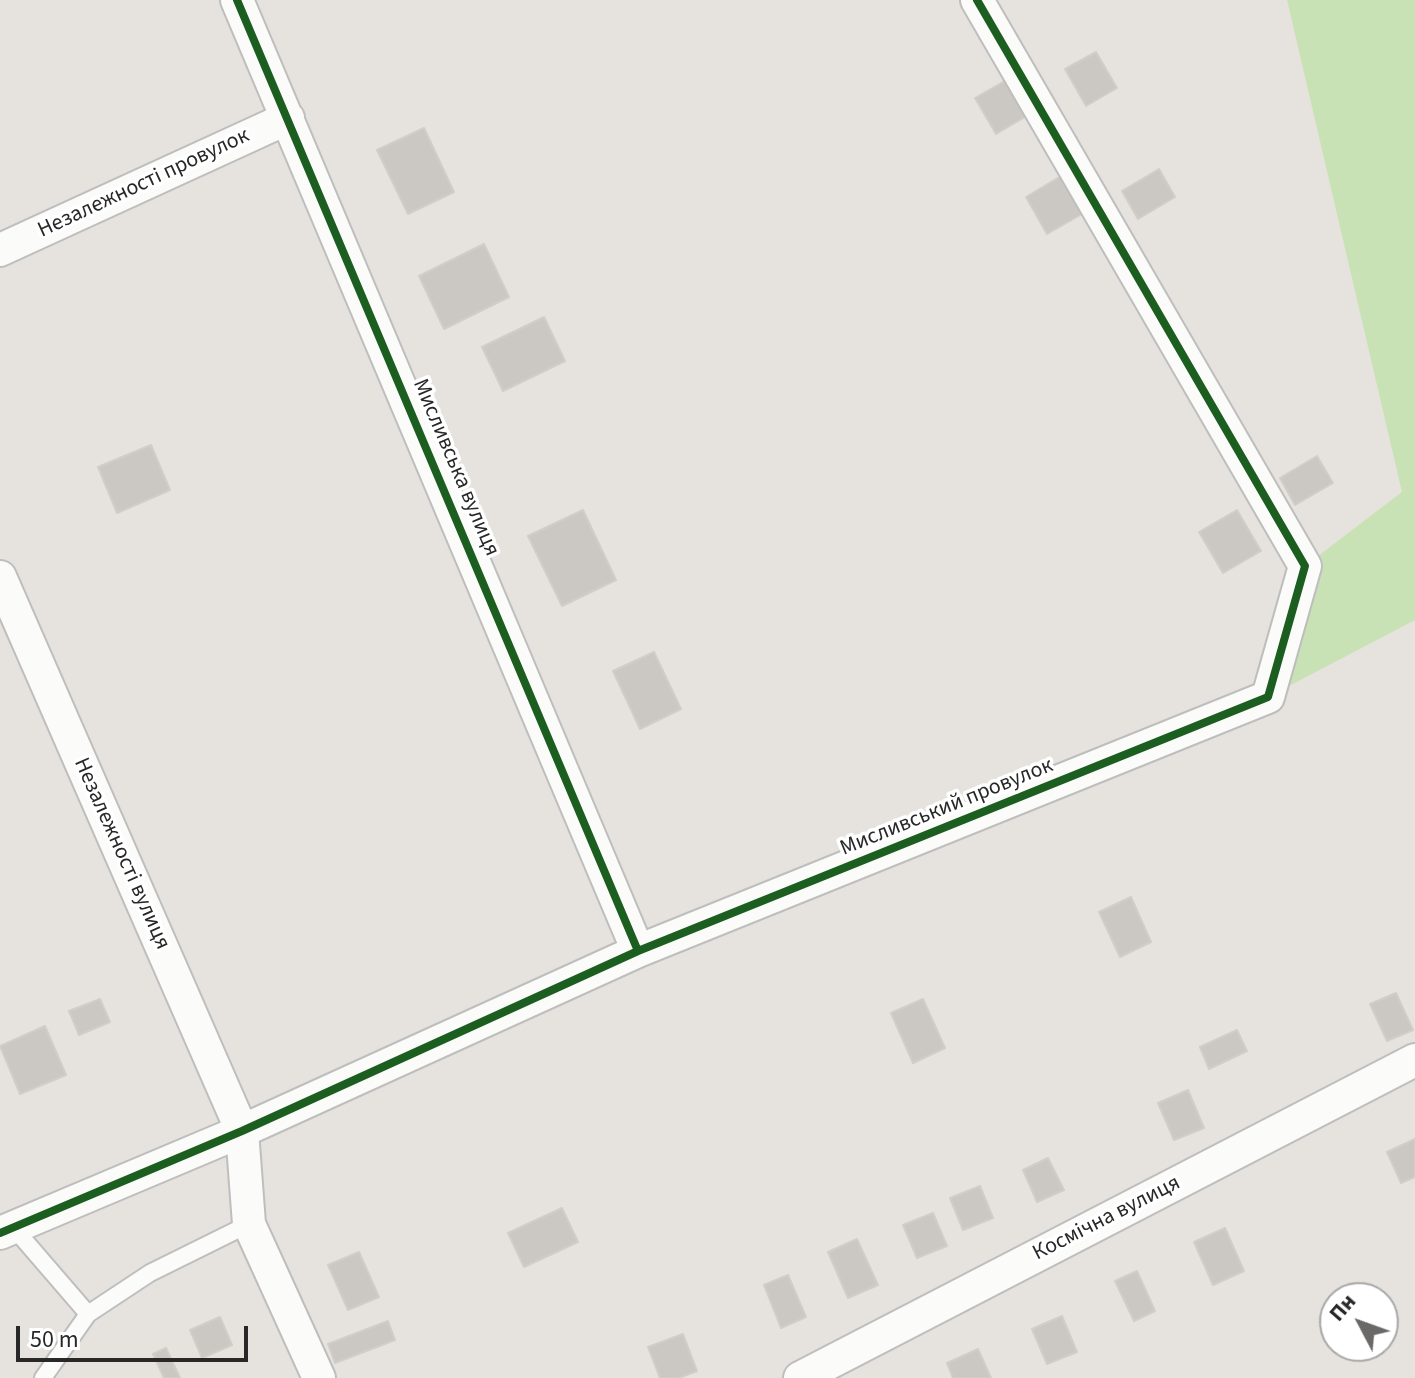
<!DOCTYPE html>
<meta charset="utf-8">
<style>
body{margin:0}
#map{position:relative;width:1415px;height:1378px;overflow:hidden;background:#e6e2dd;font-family:"Source Sans 3",sans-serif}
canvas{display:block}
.north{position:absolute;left:1319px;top:1282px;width:80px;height:80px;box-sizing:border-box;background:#fff;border:2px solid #a9a9a9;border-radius:50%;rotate:311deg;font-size:22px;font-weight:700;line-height:32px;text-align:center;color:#282828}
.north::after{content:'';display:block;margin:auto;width:28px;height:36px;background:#6a6967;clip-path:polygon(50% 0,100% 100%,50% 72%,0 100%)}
.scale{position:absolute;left:16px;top:1326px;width:232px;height:36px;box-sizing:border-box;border:4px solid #282828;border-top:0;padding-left:10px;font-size:24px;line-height:28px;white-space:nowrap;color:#282828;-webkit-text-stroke:6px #fff;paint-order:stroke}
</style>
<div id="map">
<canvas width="1415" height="1378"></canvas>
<div class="north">Пн</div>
<div class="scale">50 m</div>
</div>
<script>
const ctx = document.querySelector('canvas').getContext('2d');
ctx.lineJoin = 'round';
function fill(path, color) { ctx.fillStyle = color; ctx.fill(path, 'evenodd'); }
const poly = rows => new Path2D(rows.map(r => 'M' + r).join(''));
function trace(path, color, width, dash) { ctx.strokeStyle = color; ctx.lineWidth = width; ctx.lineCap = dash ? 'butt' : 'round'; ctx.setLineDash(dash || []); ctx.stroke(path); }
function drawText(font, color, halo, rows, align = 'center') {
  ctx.font = font + ' "Source Sans 3",sans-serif'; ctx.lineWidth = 7; ctx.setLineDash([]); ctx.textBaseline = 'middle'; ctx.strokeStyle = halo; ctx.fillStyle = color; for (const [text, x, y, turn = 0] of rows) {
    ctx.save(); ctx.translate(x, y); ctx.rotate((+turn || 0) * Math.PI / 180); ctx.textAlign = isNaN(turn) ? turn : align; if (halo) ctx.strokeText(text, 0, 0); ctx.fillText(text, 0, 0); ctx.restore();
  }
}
const green = poly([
 [1287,0,1415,0,1415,620,1268,697,1305,566,1402,492]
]);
const building = poly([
 [1096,52,1117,88,1086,106,1065,69,1096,52],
 [1010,78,1030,114,996,134,975,98,1010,78],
 [424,128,454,192,408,214,377,150,424,128],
 [1159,169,1175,197,1138,219,1122,191,1159,169],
 [1061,176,1082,214,1047,234,1026,197,1061,176],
 [484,244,509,297,444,329,419,276,484,244],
 [544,317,565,361,503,391,482,347,544,317],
 [151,445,170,490,117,513,98,467,151,445],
 [1317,456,1333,483,1295,505,1280,478,1317,456],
 [583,510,616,580,562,606,528,536,583,510],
 [1237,510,1261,551,1223,573,1199,532,1237,510],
 [654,652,681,709,640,729,613,671,654,652],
 [1131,897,1151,942,1120,957,1099,912,1131,897],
 [1396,993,1413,1030,1387,1041,1370,1004,1396,993],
 [100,999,110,1022,79,1035,69,1011,100,999],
 [923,999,945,1048,913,1063,891,1013,923,999],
 [45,1026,66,1075,20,1094,0,1046,45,1026],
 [1237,1030,1247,1051,1209,1069,1200,1047,1237,1030],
 [1188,1090,1204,1128,1174,1140,1158,1103,1188,1090],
 [1415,1139,1415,1177,1401,1183,1387,1152,1415,1139],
 [1048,1158,1064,1190,1037,1202,1023,1170,1048,1158],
 [980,1186,993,1218,963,1230,950,1198,980,1186],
 [562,1208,578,1242,524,1267,508,1233,562,1208],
 [933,1213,947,1246,917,1258,903,1225,933,1213],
 [1225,1228,1244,1271,1213,1285,1194,1242,1225,1228],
 [857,1239,878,1285,848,1298,828,1252,857,1239],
 [359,1252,379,1297,348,1310,328,1265,359,1252],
 [1137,1271,1155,1311,1134,1321,1115,1281,1137,1271],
 [788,1275,806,1317,781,1328,764,1285,788,1275],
 [1062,1316,1077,1352,1047,1364,1032,1329,1062,1316],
 [220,1317,232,1345,202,1358,190,1330,220,1317],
 [388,1321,395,1340,335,1363,328,1344,388,1321],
 [683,1334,697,1371,679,1378,660,1378,648,1347,683,1334],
 [166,1348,180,1378,164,1378,153,1354,166,1348],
 [978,1349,991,1378,953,1378,947,1363,978,1349]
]);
const service = poly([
 [13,1227,88,1314,43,1378],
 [88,1314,150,1273,249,1224]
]);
const minor = poly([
 [237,0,638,951],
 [0,250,288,118],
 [0,577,242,1131,249,1224,319,1378],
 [0,1233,242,1131,638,951,1268,697,1305,566,977,0],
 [800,1378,1415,1060]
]);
const cycleway = poly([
 [237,0,638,951],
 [0,1233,242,1131,638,951,1268,697,1305,566,977,0]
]);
const streetNames = [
 ["Незалежності провулок",144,184,-25],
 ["Мисливська вулиця",455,468,67],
 ["Мисливський провулок",947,808,-22],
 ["Незалежності вулиця",121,854,66],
 ["Космічна вулиця",1107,1219,-27]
];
fill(green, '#c8e2b5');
fill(building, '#cbc8c4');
trace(building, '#d1cec9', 2);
trace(service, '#bfbebf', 20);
trace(minor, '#bfbebf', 36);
trace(service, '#fbfbfa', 16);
trace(minor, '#fbfbfa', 32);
trace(cycleway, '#1b5e20', 8);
drawText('22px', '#282828', '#fff', streetNames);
</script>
